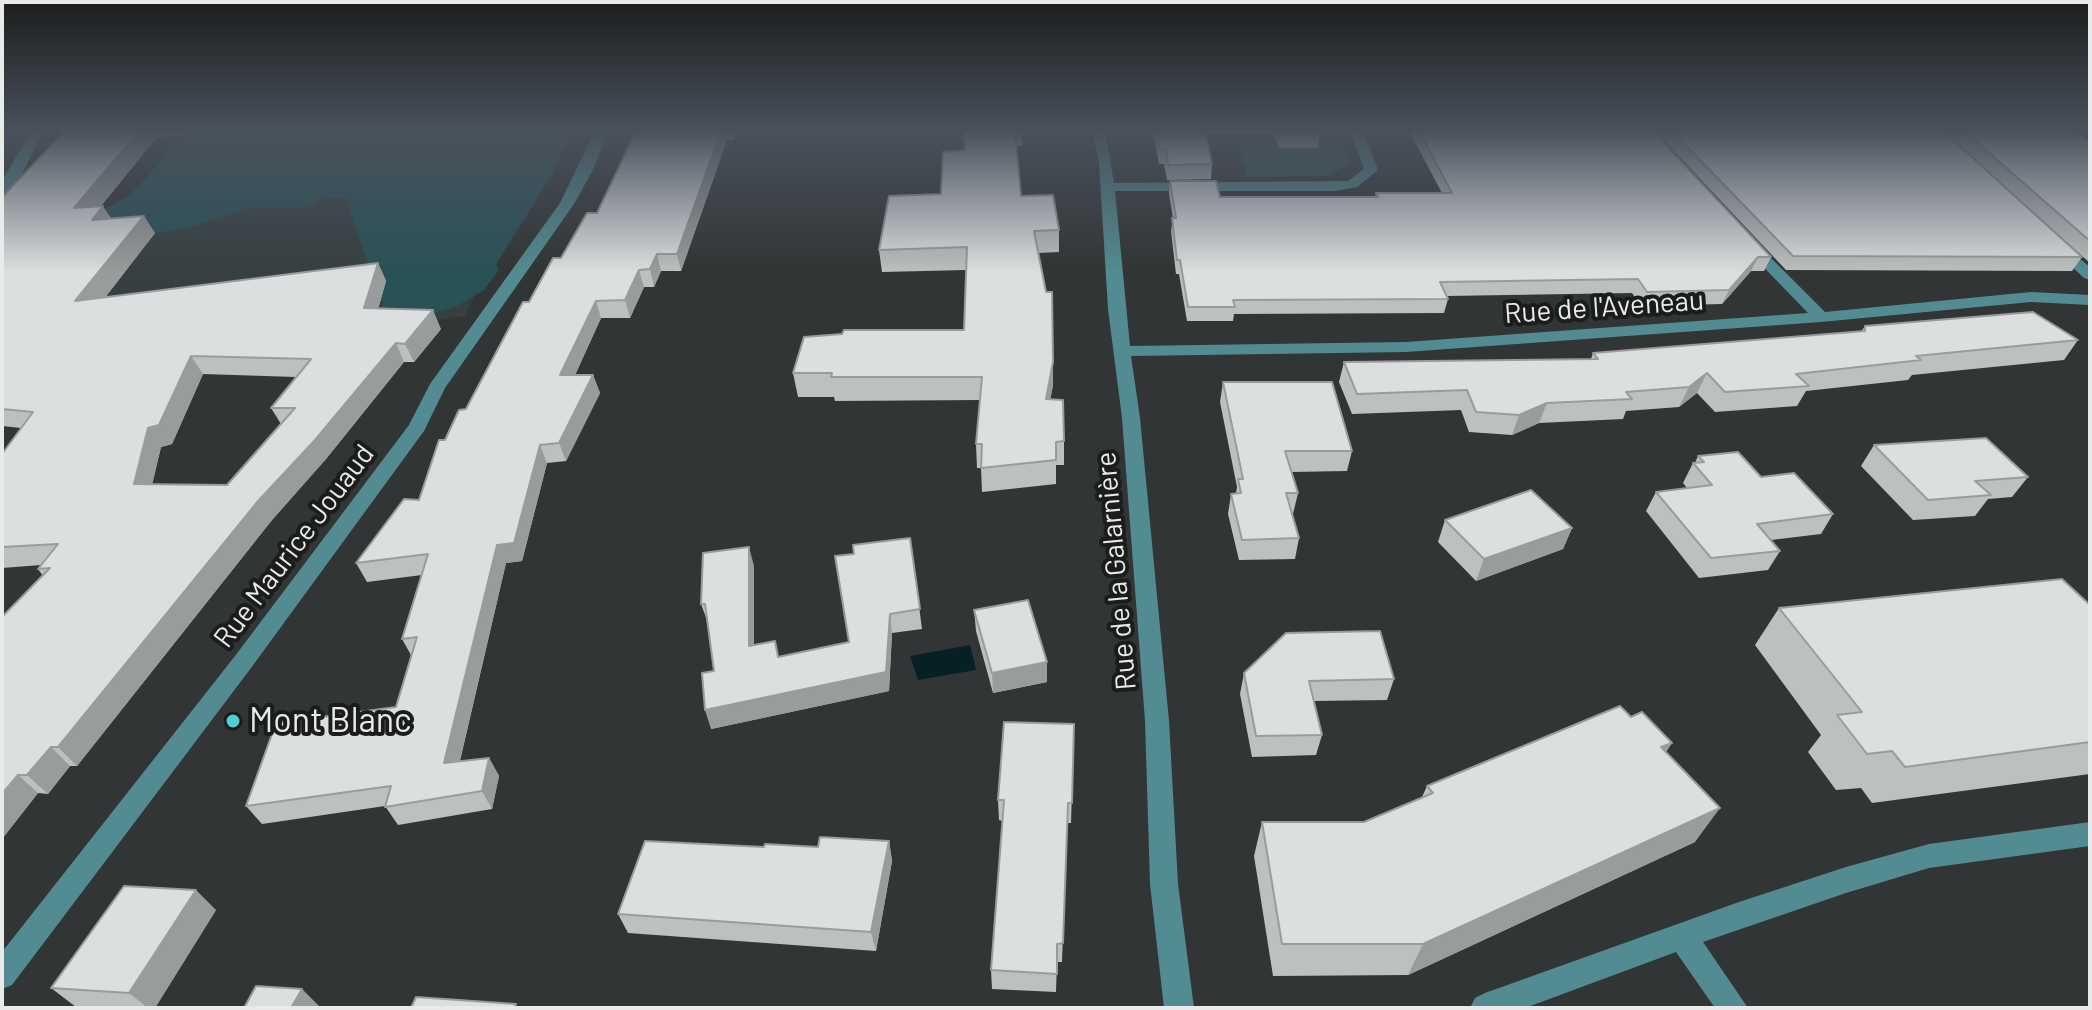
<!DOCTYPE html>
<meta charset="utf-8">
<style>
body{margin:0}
#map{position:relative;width:2092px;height:1010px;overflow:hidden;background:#323535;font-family:Barlow,sans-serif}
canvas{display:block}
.frame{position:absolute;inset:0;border:4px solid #e9ebeb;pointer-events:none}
</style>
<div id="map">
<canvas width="2092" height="1010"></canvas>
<div class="frame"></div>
</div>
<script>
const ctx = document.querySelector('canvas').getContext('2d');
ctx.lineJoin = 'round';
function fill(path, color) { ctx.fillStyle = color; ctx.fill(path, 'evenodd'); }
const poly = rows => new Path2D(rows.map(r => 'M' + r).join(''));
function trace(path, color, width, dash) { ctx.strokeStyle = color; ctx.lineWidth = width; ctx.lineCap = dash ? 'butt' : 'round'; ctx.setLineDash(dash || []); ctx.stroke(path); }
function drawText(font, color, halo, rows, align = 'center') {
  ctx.font = font + ' Barlow,sans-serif'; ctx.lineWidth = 8; ctx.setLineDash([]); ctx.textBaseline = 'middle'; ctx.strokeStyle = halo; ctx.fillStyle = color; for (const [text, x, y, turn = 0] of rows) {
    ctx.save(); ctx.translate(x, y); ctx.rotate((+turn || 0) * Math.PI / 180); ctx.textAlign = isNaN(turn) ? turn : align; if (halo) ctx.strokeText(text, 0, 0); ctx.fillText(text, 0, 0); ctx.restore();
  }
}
const built = poly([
 [347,196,381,301,474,296,465,316,212,350,2,357,110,229,258,204]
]);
const green = poly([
 [190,131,571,131,552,175,496,264,499,270,484,290,457,306,421,317,383,317,380,308,384,302,380,301,346,197,321,199,304,208,249,208,191,227,164,232,99,236,101,211,130,195],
 [1239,147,1346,148,1352,163,1327,176,1246,177]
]);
const water = poly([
 [970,645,976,670,918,680,910,656]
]);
const minor = poly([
 [31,131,44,131,21,176,7,192,2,193,2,181,31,131],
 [595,131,608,131,593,170,574,204,445,388,424,431,251,668,12,985,2,989,2,952,235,656,409,425,430,384,560,203,595,131],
 [1092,131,1105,131,1114,183,1348,181,1364,169,1350,131,1363,131,1378,170,1357,187,1335,191,1115,191,1130,346,1406,342,1808,313,1746,249,1743,246,1751,241,1756,243,1825,312,2031,292,2090,295,2090,305,2031,302,1821,322,1406,352,1131,356,1140,418,1169,721,1178,884,1194,1008,1164,1008,1150,884,1145,721,1122,418,1108,309,1099,162,1092,131],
 [2057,240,2090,267,2090,280,2084,278,2052,248,2049,245,2057,240],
 [2090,822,2090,846,1929,868,1846,893,1703,942,1748,1008,1715,1008,1676,952,1525,1008,1470,1008,1475,998,1485,993,1739,902,1846,867,1929,844,2090,822]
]);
const wall = poly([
 [65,131,190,131,187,135,157,137,101,206,111,218,155,233,105,297,378,263,386,281,378,309,441,329,414,362,404,362,326,459,272,520,77,766,70,766,48,794,38,793,2,839,2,617,43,576,38,569,41,565,2,568,2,454,21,428,2,426,2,197],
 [203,374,296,377,271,408,281,424,227,485,152,484,161,447,172,444],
 [636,131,737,131,734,140,727,140,681,271,661,271,654,287,644,287,630,318,601,318,575,375,593,375,600,393,566,461,547,463,522,561,506,563,460,761,489,758,499,776,492,809,398,825,385,806,262,824,246,806,396,707,411,655,402,639,422,575,367,582,356,563,419,500,445,440,466,409,529,302,561,258,597,213],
 [964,131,1021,131,1022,146,1016,146,1021,196,1059,230,1059,252,1038,253,1053,385,1050,400,1064,441,1064,465,1056,465,1056,484,982,492,981,468,977,468,976,444,980,400,835,401,834,397,798,397,793,373,964,330,966,270,882,272,879,250,941,194,965,150],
 [1153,131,1319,131,1320,133,1318,148,1279,148,1274,134,1206,134,1212,164,1211,179,1167,180,1164,164,1159,164],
 [1409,131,1653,131,1771,257,1764,271,1751,271,1722,304,1641,306,1632,293,1447,296,1448,299,1444,313,1234,314,1233,321,1187,321,1179,274,1176,274,1171,231,1173,218,1169,194,1170,181,1220,197,1375,197,1376,193,1442,193],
 [1655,131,2070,131,2090,141,2090,263,1975,160,2082,257,2072,271,1786,270],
 [1865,326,2078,340,2064,360,1912,375,1908,380,1806,391,1797,406,1715,412,1697,393,1679,407,1626,411,1623,419,1539,423,1512,435,1469,432,1461,410,1352,414,1339,382,1344,362,1591,359,1593,353,1861,332],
 [1223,382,1352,451,1347,471,1291,472,1298,493,1293,514,1292,514,1299,538,1295,559,1239,560,1228,514,1231,494,1236,493,1237,487,1220,402],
 [1874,445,2028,477,2012,497,1988,499,1975,516,1913,520,1861,466],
 [1698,456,1761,477,1833,514,1821,534,1771,540,1780,551,1768,570,1699,578,1646,511,1656,492,1687,488,1683,483,1693,463,1695,463],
 [1445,520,1572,528,1563,549,1476,581,1438,542],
 [910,538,922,629,892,633,889,691,711,729,714,671,708,623,701,604,754,566,754,645,779,657,849,642,854,554],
 [2090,605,2090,774,1872,803,1861,788,1836,790,1808,752,1821,735,1755,645,1779,608],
 [974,610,1047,662,1047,682,993,693,976,631],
 [1244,673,1394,679,1387,700,1314,701,1322,735,1316,755,1252,757,1240,694],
 [1074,724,1071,823,1067,823,1062,962,1057,962,1056,992,992,989,991,970,1002,821,999,820,998,800],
 [1666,752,1695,842,1408,975,1273,976,1254,856,1262,822,1364,822,1422,797,1427,786],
 [889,841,892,861,876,951,628,933,618,914,764,847,818,847],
 [216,910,155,1008,76,1007,51,988]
]);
const shadedWall = poly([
 [139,131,154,131,157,137,85,225,74,208],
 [721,131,725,131,727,140,681,271,677,254],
 [103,206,114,223,92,220],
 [144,216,155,233,88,320,75,301],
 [657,254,661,271,654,287,650,269],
 [1758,257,1751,271,1722,304,1729,290],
 [378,263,386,281,373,327,364,308],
 [639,270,644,287,630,318,625,300],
 [596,301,601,318,567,393,560,375],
 [433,310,441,329,414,362,405,344],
 [396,343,404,362,326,459,272,520,77,766,58,747,259,500],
 [191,356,203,374,172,444,161,447,148,503,134,484,148,428],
 [1053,362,1053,385,1046,423,1046,399],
 [1707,373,1697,393,1679,407,1689,387],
 [593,375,600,393,566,461,559,443],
 [1547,403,1539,423,1512,435,1519,415],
 [540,445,547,463,522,561,506,563,455,781,444,763,497,545],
 [1572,528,1563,549,1476,581,1484,559],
 [749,547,754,566,754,665,749,646],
 [890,614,892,633,889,691,711,729,705,710,886,672],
 [1047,662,1047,682,993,693,992,673],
 [1672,743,1650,777,1661,747],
 [51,747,70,766,48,794,27,775],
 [489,758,499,776,492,809,482,791],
 [18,775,38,793,2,839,2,794],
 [1720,808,1695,842,1408,975,1423,944],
 [889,841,892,861,876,951,871,932],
 [196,890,216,910,155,1008,148,1008,129,993],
 [302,989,320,1007,320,1008,291,1008]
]);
const building = poly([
 [65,131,139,131,74,208,103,206,92,220,144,216,75,301,378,263,364,308,433,310,405,344,396,343,315,440,259,500,58,747,51,747,27,775,18,775,2,794,2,617,50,568,38,569,58,544,2,547,2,454,33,412,2,409,2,197,65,131],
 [191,356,311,359,271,408,295,408,227,485,134,484,148,428,159,425,191,356],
 [636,131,721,131,677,254,657,254,650,269,639,270,625,300,596,301,560,375,593,375,559,443,540,445,514,543,497,545,444,763,489,758,482,791,385,807,391,786,246,806,276,723,396,707,417,637,402,639,428,554,356,563,404,499,419,500,439,440,445,440,459,410,466,409,523,302,529,302,553,258,561,258,587,213,597,213,636,131],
 [964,131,1015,131,1021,196,1053,195,1059,230,1034,231,1046,292,1052,292,1053,362,1046,399,1063,400,1064,441,1056,442,1056,460,981,468,982,444,976,444,982,377,831,377,832,373,793,373,804,337,842,334,844,330,964,330,967,247,879,250,889,196,941,194,943,152,965,150,964,131],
 [1156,131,1205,131,1212,164,1168,165,1166,149,1160,149,1156,131],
 [1281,131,1319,131,1320,133,1282,133,1281,131],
 [1419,131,1653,131,1771,257,1758,257,1729,290,1647,292,1638,279,1440,282,1448,299,1233,300,1235,307,1188,307,1180,260,1177,260,1172,218,1176,218,1170,181,1216,181,1220,197,1378,197,1376,193,1452,193,1419,131],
 [1672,131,1943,131,2082,257,1793,256,1672,131],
 [1964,131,2070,131,2090,141,2090,241,1964,131],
 [2033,312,2078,340,1916,356,1921,360,1796,374,1809,386,1725,392,1707,373,1689,387,1626,392,1632,399,1547,403,1519,415,1476,412,1467,390,1357,394,1344,362,1598,359,1593,353,1865,331,1865,326,2033,312],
 [1223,382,1332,382,1352,451,1285,451,1298,493,1286,493,1299,538,1242,540,1231,494,1241,493,1238,479,1243,479,1223,382],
 [1986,438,2028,477,1975,481,1991,495,1928,500,1874,445,1986,438],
 [1738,452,1761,477,1794,473,1833,514,1757,524,1780,551,1711,558,1656,492,1712,485,1693,463,1704,462,1698,456,1738,452],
 [1531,490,1572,528,1484,559,1445,520,1531,490],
 [910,538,920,609,890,614,886,672,705,710,702,673,714,671,705,604,701,604,703,553,749,547,749,646,775,641,778,657,849,642,835,556,854,554,853,545,910,538],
 [2062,579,2090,605,2090,742,1905,767,1892,751,1867,754,1837,715,1862,712,1779,608,2062,579],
 [1028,600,1047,662,992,673,974,610,1028,600],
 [1380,631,1394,679,1309,681,1322,735,1256,736,1244,673,1286,633,1380,631],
 [1620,706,1631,717,1642,712,1672,743,1661,747,1720,808,1423,944,1282,944,1262,822,1364,822,1433,793,1427,786,1620,706],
 [1004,722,1074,724,1072,803,1068,803,1063,943,1057,944,1057,974,991,970,1004,800,998,800,1004,722],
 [820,837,889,841,871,932,618,914,645,841,764,847,765,844,818,847,820,837],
 [124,886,196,890,129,993,51,988,124,886],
 [256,986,302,989,291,1008,244,1008,256,986],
 [416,997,516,1004,514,1008,411,1008,416,997]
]);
const markers = [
 [233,721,8,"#52cbd7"]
];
const streetNames = [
 ["Rue de l'Aveneau",1604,307,-4],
 ["Rue Maurice Jouaud",294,546,-53],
 ["Rue de la Galarnière",1116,571,-95]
];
const nearPoinames = [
 ["Mont Blanc",249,721]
];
fill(built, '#364041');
fill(green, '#295256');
fill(water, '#072023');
fill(minor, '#528c92');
fill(wall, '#bcc0c0');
fill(shadedWall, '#999c9c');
fill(building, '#dbdfdf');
trace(building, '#999c9c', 2);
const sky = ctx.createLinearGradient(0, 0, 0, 273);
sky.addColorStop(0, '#1c1d1d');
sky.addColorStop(0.48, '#49515c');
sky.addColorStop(1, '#49515c00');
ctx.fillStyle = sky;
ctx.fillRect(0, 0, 2092, 273);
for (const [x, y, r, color] of markers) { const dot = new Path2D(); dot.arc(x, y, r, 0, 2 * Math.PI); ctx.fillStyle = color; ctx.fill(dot); trace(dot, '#1b1c1c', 3); }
drawText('28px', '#e9ebeb', '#1b1c1c', streetNames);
drawText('34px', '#e9ebeb', '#1b1c1c', nearPoinames, 'left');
</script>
